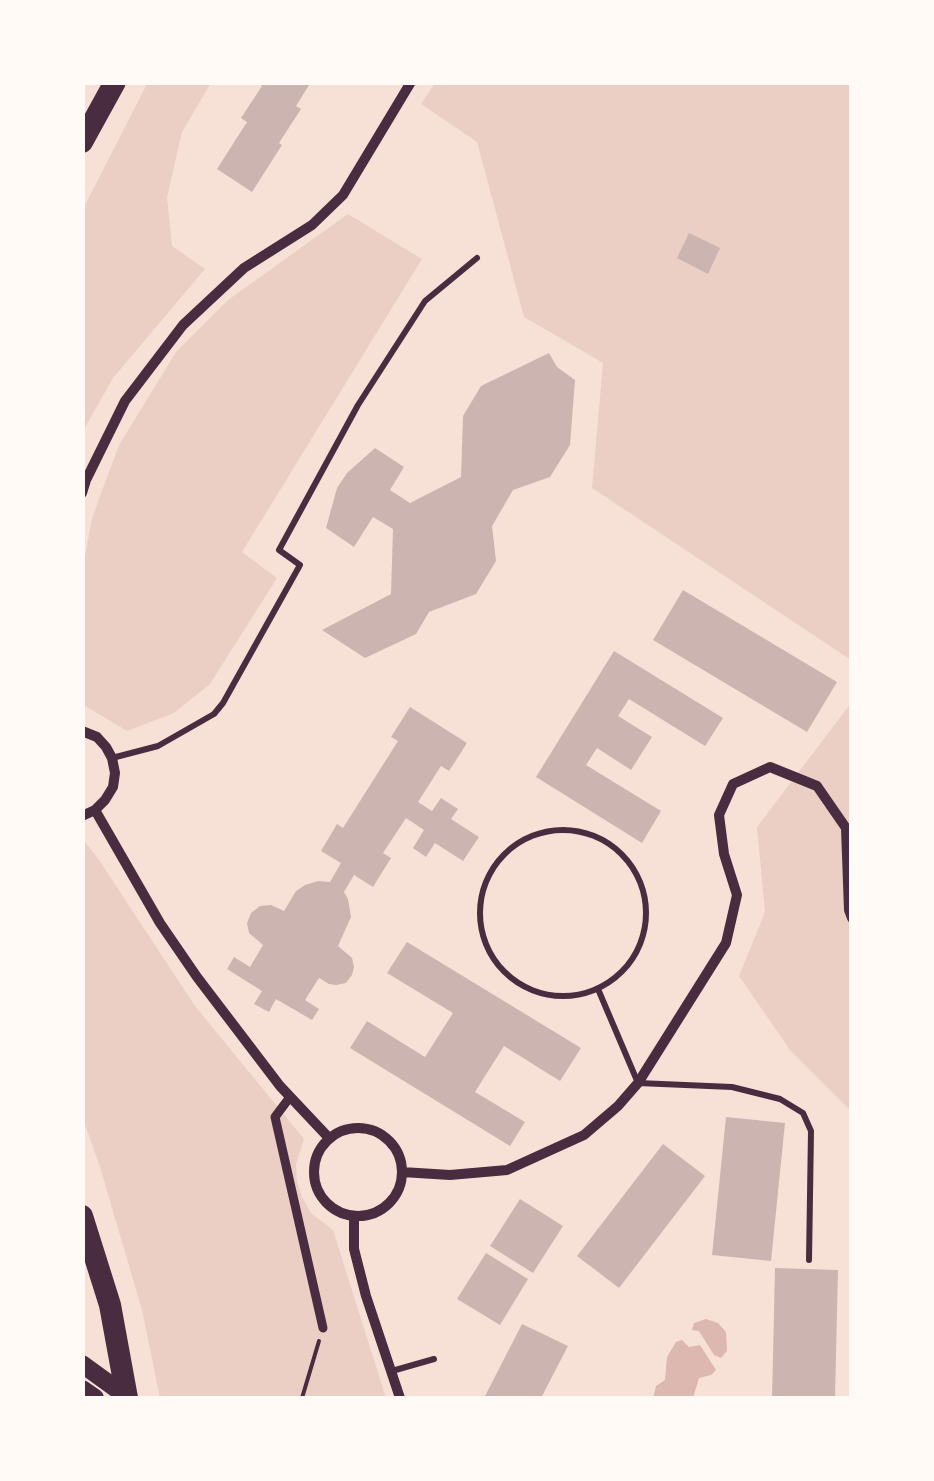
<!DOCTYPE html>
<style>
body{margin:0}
#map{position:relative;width:934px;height:1481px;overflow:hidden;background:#f7e1d7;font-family:"Source Serif 4",serif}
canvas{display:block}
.frame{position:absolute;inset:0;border:85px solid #fffaf5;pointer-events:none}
</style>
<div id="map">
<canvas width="934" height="1481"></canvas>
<div class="frame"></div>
</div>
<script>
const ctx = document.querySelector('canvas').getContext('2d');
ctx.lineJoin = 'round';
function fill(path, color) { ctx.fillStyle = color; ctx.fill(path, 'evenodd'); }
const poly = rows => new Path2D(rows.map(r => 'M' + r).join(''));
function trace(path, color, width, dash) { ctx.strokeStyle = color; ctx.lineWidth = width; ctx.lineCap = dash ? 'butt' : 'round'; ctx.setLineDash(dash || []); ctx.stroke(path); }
const green = poly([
 [148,82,211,83,182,132,167,197,172,246,205,269,113,378,83,431,83,209],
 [435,83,851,83,851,660,592,488,603,363,524,317,477,142,421,104],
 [348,214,422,259,242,552,277,578,210,684,174,713,127,731,82,704,83,567,92,518,119,445,176,352,228,300],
 [851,703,851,1111,790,1050,739,976,765,912,757,827],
 [83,842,86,843,99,860,195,1006,304,1139,296,1164,297,1181,302,1197,311,1213,333,1230,386,1398,160,1398,142,1310,100,1167,83,1119]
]);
const water = poly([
 [706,1319,718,1323,726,1332,727,1351,721,1358,714,1355,699,1331,692,1330,694,1323],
 [682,1340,689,1347,700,1345,716,1370,711,1375,699,1378,693,1398,653,1398,656,1386,665,1380,667,1357,676,1342]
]);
const building = poly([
 [257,82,311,82,296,106,301,109,279,143,282,145,252,192,217,169,247,122,241,118,262,86],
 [689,233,720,248,708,274,677,258],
 [549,353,557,367,575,380,570,445,550,477,513,490,492,526,496,561,476,594,429,612,416,634,365,658,322,630,391,594,393,529,373,517,354,547,326,528,337,488,347,473,375,448,404,467,390,490,410,503,461,477,463,416,481,386],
 [683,590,837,682,807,732,653,640],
 [614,651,723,718,705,746,629,699,618,716,652,737,631,770,597,748,586,765,661,811,642,843,536,777],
 [410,707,467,743,449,771,441,766,418,802,432,811,441,798,458,809,451,819,479,837,463,861,435,843,426,857,413,848,424,830,406,818,383,853,391,858,373,887,354,875,344,892,348,899,351,917,338,946,352,958,354,967,352,975,346,983,336,985,329,984,319,978,305,1000,319,1009,312,1020,276,999,269,1012,254,1004,262,991,227,969,234,957,250,967,263,945,249,933,247,923,251,913,260,906,271,905,284,911,296,891,305,885,318,881,330,882,341,863,321,851,337,824,343,828,398,741,391,737],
 [407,942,581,1048,560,1081,504,1046,475,1092,525,1122,510,1146,350,1048,367,1021,425,1057,453,1013,387,973],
 [726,1117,785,1123,771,1261,712,1255],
 [663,1144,705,1176,619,1288,577,1256],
 [520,1199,563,1226,533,1273,490,1246],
 [486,1253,528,1279,500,1325,457,1299],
 [775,1268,838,1270,835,1398,772,1398],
 [522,1324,568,1346,541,1398,484,1398]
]);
const path = poly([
 [302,1398,319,1341]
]);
const service = poly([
 [112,758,158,746,214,714,223,703,300,565,279,550,358,405,425,301,477,258],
 '480 913a83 83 0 1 1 166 0a83 83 0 1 1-166 0Z',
 [598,989,638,1083,732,1087,780,1099,803,1113,811,1131,809,1260],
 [392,1371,434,1359]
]);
const pedestrian = poly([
 [290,1097,275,1117,323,1328]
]);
const minor = poly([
 [82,493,86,480,125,401,183,325,244,268,312,225,343,195,411,82],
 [82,731,97,737,106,747,112,758,115,773,113,787,105,800,95,810,82,816],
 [95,810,160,923,197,977,280,1086,329,1138],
 '314 1172a44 44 0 1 1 88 0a44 44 0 1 1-88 0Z',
 [402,1172,450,1175,507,1170,584,1135,618,1106,638,1083,726,943,737,895,724,854,719,815,733,784,770,767,817,786,846,828,849,910,852,918],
 [354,1216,354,1249,366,1296,400,1398]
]);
const secondary = poly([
 [82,1364,129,1398],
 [82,1389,95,1398]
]);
const motorway = poly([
 [82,142,115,82],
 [82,1216,110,1305,127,1398]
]);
fill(green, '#ebcfc5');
fill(water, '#dcb8b0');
fill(building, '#ccb4b1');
trace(path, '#4a2c40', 4);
trace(service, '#4a2c40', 6);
trace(pedestrian, '#4a2c40', 9);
trace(minor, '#4a2c40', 10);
trace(secondary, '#4a2c40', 18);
trace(motorway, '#4a2c40', 22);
</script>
